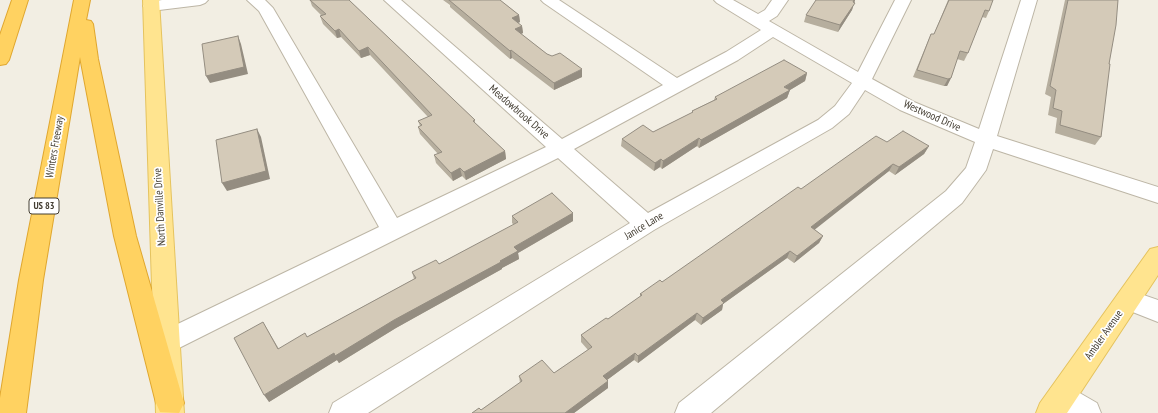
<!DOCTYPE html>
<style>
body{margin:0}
canvas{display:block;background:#f2eee3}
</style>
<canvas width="1158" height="413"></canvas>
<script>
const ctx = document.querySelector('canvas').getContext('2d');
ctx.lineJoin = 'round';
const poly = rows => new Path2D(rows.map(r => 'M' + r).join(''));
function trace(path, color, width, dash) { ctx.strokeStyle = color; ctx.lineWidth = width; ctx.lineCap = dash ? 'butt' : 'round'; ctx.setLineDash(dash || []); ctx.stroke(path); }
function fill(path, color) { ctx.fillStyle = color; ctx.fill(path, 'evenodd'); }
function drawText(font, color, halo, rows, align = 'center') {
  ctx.font = font + ' "PT Sans Narrow",sans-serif'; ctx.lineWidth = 3.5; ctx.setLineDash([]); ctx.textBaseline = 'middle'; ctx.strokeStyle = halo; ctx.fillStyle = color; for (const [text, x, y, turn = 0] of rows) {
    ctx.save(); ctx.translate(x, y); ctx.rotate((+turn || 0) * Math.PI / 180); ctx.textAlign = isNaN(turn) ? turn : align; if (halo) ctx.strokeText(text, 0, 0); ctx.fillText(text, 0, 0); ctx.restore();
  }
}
const minor = poly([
 [162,0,208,0,205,3,200,5,151,11,145,9,143,6,145,3,162,0],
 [247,0,265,0,273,8,397,218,546,147,384,0,401,0,562,139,663,85,544,3,541,0,559,0,677,78,726,52,761,30,717,3,714,0,733,0,758,14,765,10,772,0,788,0,777,16,769,21,858,72,895,0,911,0,872,79,914,102,979,129,1021,0,1037,0,997,136,1158,187,1158,203,993,149,986,170,962,203,711,413,675,413,679,403,946,191,966,168,975,142,900,110,865,90,849,114,832,128,654,230,368,413,329,413,333,403,630,223,558,158,175,350,166,354,157,350,153,342,157,334,379,227,259,11,247,0],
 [773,37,852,83,835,106,818,120,648,213,574,149,738,60,773,37],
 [1129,290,1158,300,1158,322,1120,307,1116,300,1120,293,1129,290],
 [1061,384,1071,388,1097,403,1101,413,1062,413,1051,406,1047,397,1051,388,1061,384]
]);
const major = poly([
 [143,0,159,0,184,413,156,413,143,0],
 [1158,247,1158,275,1067,413,1036,413,1040,403,1150,249,1158,247]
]);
const highway = poly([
 [12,0,28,0,9,60,6,64,0,65,0,35,12,0],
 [74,0,90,0,86,20,91,21,93,24,98,59,136,236,184,403,179,413,160,412,156,403,114,236,80,57,43,280,26,413,0,413,0,398,19,280,74,0]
]);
const wall = poly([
 [310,0,349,0,475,120,475,123,505,151,506,159,466,180,462,176,453,181,436,163,434,155,438,154,420,134,418,127,420,126,418,121,428,117,370,55,361,58,341,37,337,38,323,24,320,16,322,16,312,6],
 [443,0,500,0,519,15,520,22,518,23,522,26,523,33,521,34,547,54,582,77,554,90,512,58,510,59,450,7,450,5],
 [855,0,852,10,838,32,804,22,806,15],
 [948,0,989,11,986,18,982,17,968,53,964,61,957,59,951,78,947,86,944,86,913,77,928,41,931,34,934,34],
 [1065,0,1118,0,1109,64,1101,137,1095,145,1055,133,1057,118,1048,115,1051,97,1045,94],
 [807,73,805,81,790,90,787,98,699,148,697,146,662,169,660,167,654,171,621,146,622,139,653,132,692,113,692,111,714,100,715,97],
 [887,142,929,146,924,154,895,175,889,171,814,229,823,236,819,243,794,263,787,258,723,304,722,310,701,325,695,320,638,363,634,360,607,380,608,388,574,413,472,413,481,410,520,383,519,376,554,373,588,350,581,342,581,335,608,319,640,297,640,294,662,282,801,189],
 [573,213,573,221,518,253,519,259,502,268,502,269,396,328,339,363,337,360,269,402,263,322,279,349,307,337,414,279,412,272,439,264,514,225,512,223,512,216]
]);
const shadedWall = poly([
 [854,0,855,0,852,10,838,32,840,25],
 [519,15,520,22,512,25,512,18],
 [522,26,523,33,516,36,515,29],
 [339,29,341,37,337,38,335,31],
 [238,36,241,44,248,74,210,83,206,76],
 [368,47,370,55,361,58,359,51],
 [511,50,512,58,510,59,510,51],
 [582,69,582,77,554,90,554,83],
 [807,73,805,81,790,90,787,98,699,148,701,140],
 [951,78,947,86,944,86,948,79],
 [257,129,261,137,270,179,227,191,222,183],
 [699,138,697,146,662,169,663,161],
 [929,146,924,154,895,175,899,167],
 [505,151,506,159,466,180,464,172],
 [661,159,660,167,654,171,655,163],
 [893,164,889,171,808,235,811,227],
 [460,168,462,176,453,181,451,173],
 [573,213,573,221,518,253,519,259,502,268,502,269,396,328,339,363,337,360,269,402,264,395,334,353,394,320,514,247],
 [823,236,819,243,794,263,797,256],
 [790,251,787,258,723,304,722,310,701,325,703,318,721,300],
 [697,313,695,320,638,363,638,356],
 [635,353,634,360,603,383,603,376],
 [608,381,608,388,574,413,565,413]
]);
const building = poly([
 [310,0,349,0,475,120,473,121,505,151,464,172,460,168,451,173,434,155,442,152,418,127,422,125,418,121,432,115,368,47,359,51,339,29,335,31,320,16,326,14,310,0],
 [449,0,500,0,519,15,512,18,522,26,515,29,547,54,552,56,560,53,582,69,554,83,511,50,510,51,449,0],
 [816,0,854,0,853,2,855,3,840,25,806,15,816,0],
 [949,0,993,0,989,11,985,10,968,53,960,51,951,78,948,79,917,70,931,34,934,34,949,0],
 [1068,0,1118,0,1116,25,1109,64,1110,64,1101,137,1060,125,1062,111,1053,108,1056,90,1050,86,1068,0],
 [238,36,244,67,206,76,202,44,238,36],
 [784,60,807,73,784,87,790,90,701,140,699,138,663,161,661,159,655,163,622,139,643,125,653,132,693,112,692,111,717,99,715,97,784,60],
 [257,129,266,171,222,183,216,140,257,129],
 [903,131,929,146,899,167,893,164,811,227,823,236,797,256,790,251,721,300,724,303,703,318,697,313,638,356,635,353,603,376,608,381,565,413,472,413,479,408,481,410,522,381,519,376,542,360,554,373,592,347,581,335,606,318,608,319,642,295,640,294,660,280,662,282,798,187,801,189,876,136,887,142,903,131],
 [552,193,573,213,514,247,518,251,500,261,501,262,394,320,335,356,334,353,264,395,234,338,263,322,278,349,305,333,307,337,416,278,412,272,436,260,439,264,518,222,512,216,552,193]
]);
const shields = [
 [44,206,30]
];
const shieldNames = [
 ["US 83",44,206]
];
const streetNames = [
 ["Meadowbrook Drive",519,112,41],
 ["Westwood Drive",932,116,24],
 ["Winters Freeway",55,147,-80],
 ["North Danville Drive",160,207,-93],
 ["Janice Lane",644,226,-31],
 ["Ambler Avenue",1104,335,-55]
];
trace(minor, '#bdb6a6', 2);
trace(major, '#e5c35e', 2);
trace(highway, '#e0a72f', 2);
fill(minor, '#fff');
fill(major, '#ffe48f');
fill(highway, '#ffd261');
fill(wall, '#b6ae9e');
fill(shadedWall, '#948d81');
fill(building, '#d4cab8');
trace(building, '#948d81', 1);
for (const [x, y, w] of shields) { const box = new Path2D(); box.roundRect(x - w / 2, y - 8, w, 16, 3); ctx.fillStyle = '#fff'; ctx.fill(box); trace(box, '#443e33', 1); }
drawText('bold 10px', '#443e33', null, shieldNames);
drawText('11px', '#443e33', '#fff', streetNames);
</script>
